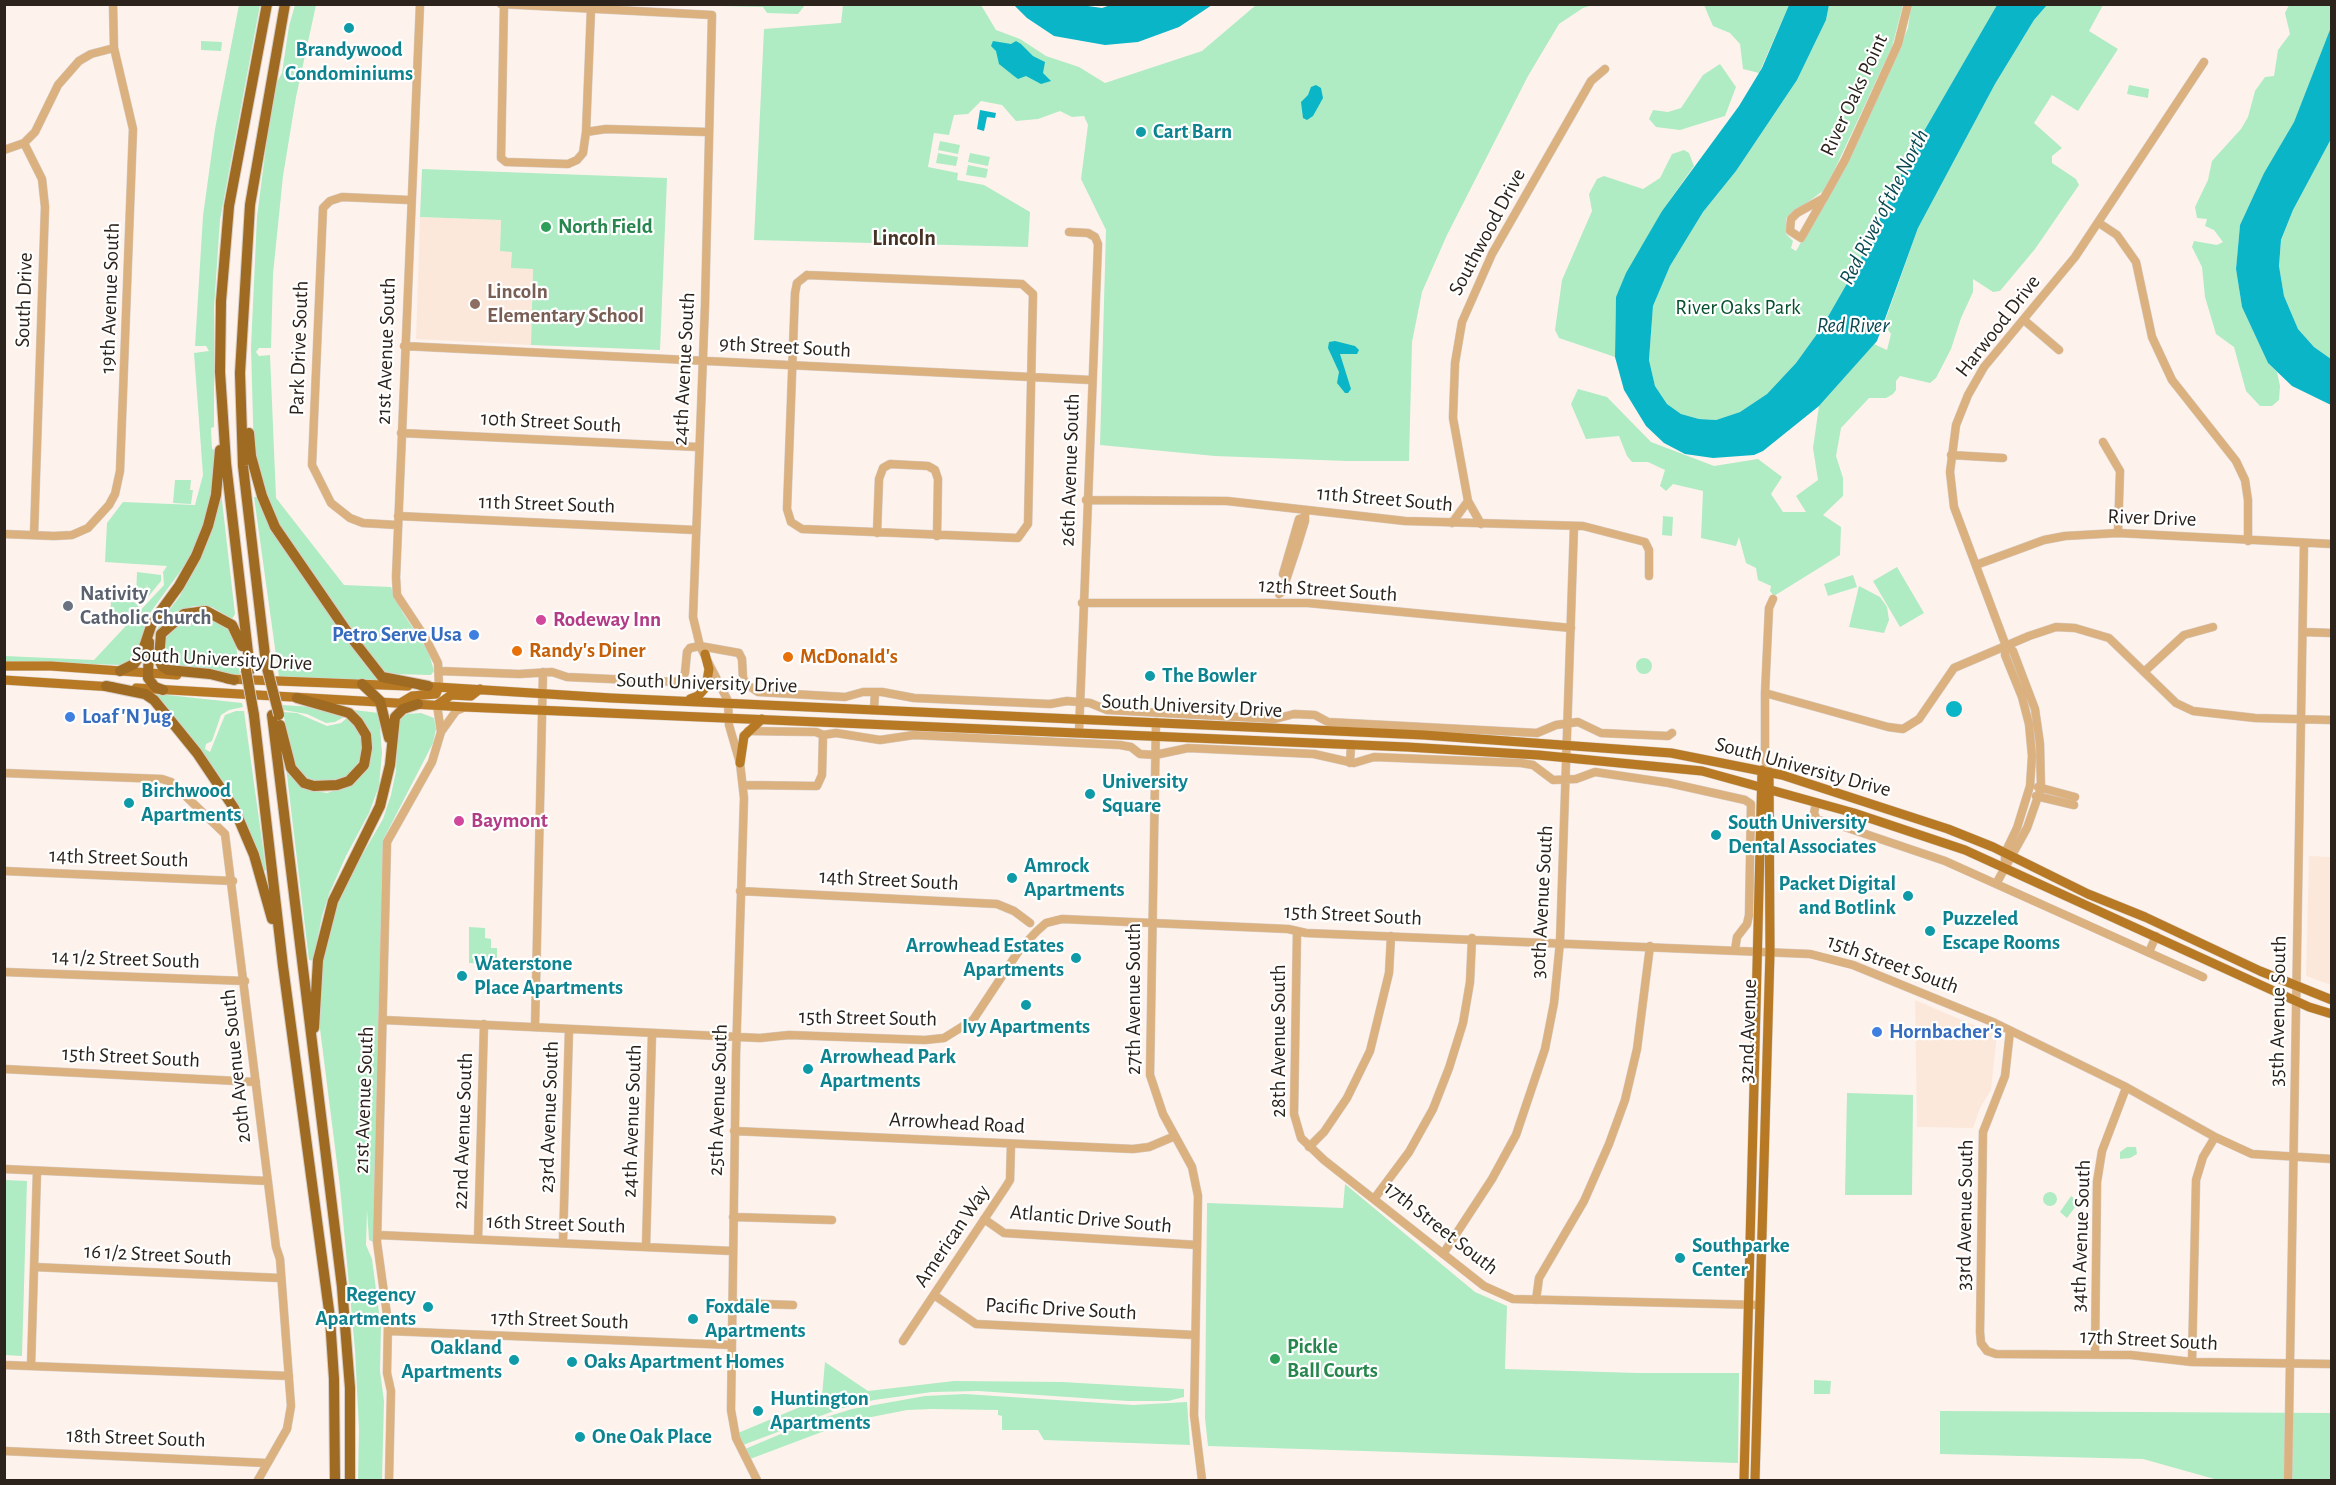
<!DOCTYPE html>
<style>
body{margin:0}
#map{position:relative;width:2336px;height:1485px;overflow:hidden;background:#fdf3ec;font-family:"Alegreya Sans",sans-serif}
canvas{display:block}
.frame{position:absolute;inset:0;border:6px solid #2b231c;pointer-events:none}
</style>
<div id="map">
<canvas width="2336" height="1485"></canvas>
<div class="frame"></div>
</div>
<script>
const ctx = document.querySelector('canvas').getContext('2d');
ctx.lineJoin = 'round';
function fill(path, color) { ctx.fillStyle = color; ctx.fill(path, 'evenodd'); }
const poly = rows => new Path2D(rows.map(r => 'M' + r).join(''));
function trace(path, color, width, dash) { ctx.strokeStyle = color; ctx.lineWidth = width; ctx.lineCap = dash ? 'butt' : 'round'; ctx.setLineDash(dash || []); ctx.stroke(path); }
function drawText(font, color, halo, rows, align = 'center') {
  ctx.font = font + ' "Alegreya Sans",sans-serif'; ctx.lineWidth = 4.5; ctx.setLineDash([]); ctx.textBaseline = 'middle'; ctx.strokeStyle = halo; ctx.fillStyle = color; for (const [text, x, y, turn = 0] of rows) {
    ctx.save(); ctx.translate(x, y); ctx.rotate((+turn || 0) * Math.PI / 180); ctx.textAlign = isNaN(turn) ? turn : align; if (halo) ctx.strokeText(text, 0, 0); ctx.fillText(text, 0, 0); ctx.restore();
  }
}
const built = poly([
 [420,217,501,220,500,251,512,251,533,269,531,345,416,339],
 [2309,856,2331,857,2331,985,2306,976],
 [1915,1000,1997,1035,1991,1090,1980,1108,1973,1128,1917,1127]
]);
const green = poly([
 [239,5,260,5,220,220,214,308,214,427,211,428,212,449,215,450,214,475,208,510,198,539,190,558,147,617,138,653,132,661,121,665,5,661,5,656,94,660,164,585,163,572,167,566,105,562,107,523,123,502,195,505,203,475,194,353,209,351,206,346,195,346,203,216,215,129],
 [295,5,316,5,296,97,283,176,273,274,271,348,259,348,256,352,259,356,270,355,276,498,344,585,391,587,403,613,429,653,434,671,431,675,391,674,380,669,277,525,254,457,251,347,257,217,269,123,276,84,282,73,289,26],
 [676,5,805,4,805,5,798,14,767,13,763,7],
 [843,5,981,5,996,30,1020,39,1046,56,1079,67,1105,83,1202,51,1256,5,1593,5,1583,8,1559,24,1528,76,1447,235,1422,292,1412,342,1409,461,1347,461,1215,456,1100,445,1106,230,1081,179,1088,125,1084,116,1072,117,1060,111,1038,119,1016,121,1002,105,981,101,968,114,954,115,949,135,934,133,928,167,958,173,957,180,984,185,1030,212,1028,247,754,240,764,29,841,23],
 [1704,5,1789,5,1759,73,1743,69,1740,44,1730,33,1713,26],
 [1829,5,1903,5,1892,47,1833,173,1823,191,1786,218,1786,234,1793,241,1791,248,1796,251,1856,145,1908,28,1911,5,1997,5,1913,150,1857,266,1822,327,1796,363,1767,394,1740,412,1716,420,1699,419,1681,414,1667,404,1655,386,1649,360,1653,306,1670,266,1703,212,1736,171,1797,80,1826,20],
 [2047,5,2103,5,2089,31,2118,49,2078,111,2052,95,2034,123,2062,148,2052,156,2052,163,2076,179,2079,185,2035,249,2000,291,1993,292,1973,279,1973,292,1961,318,1951,349,1936,378,1930,383,1900,376,1896,381,1896,390,1893,394,1886,398,1869,398,1841,428,1836,456,1843,478,1843,496,1823,515,1841,527,1840,555,1774,596,1770,591,1771,586,1758,580,1756,568,1746,563,1739,537,1736,546,1701,538,1703,491,1673,484,1666,491,1660,486,1665,470,1648,462,1632,462,1627,456,1619,436,1586,439,1571,404,1578,389,1607,397,1651,442,1714,466,1758,459,1782,477,1771,494,1783,512,1806,512,1796,496,1818,480,1813,448,1819,406,1874,344,1887,350,1891,334,1884,324,1918,228,1995,84,2034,20],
 [2289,5,2331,5,2331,27,2294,122,2264,173,2240,225,2236,269,2242,307,2268,363,2277,372,2280,386,2279,400,2272,406,2260,406,2246,391,2234,347,2216,334,2205,297,2202,267,2192,247,2194,241,2217,245,2223,242,2214,230,2205,226,2207,219,2197,218,2195,207,2208,180,2212,161,2241,129,2248,117,2255,91,2265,77,2274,76,2278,50,2290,34,2285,13],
 [201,41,222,42,221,51,201,50],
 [1720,64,1736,87,1725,116,1680,130,1656,127,1649,119,1653,110,1668,112,1681,108,1703,75],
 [2129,85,2149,89,2148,98,2127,94],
 [2331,139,2331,359,2314,347,2298,329,2284,296,2279,266,2281,241,2293,210],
 [940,141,960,145,958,154,938,150],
 [1684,150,1689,153,1694,166,1662,211,1616,297,1615,357,1559,338,1555,330,1562,280,1592,211,1589,194,1597,179,1604,176,1643,189,1660,178,1672,154],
 [938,153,958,157,956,166,936,163],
 [970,153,990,157,988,166,968,162],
 [968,165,988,169,986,178,966,175],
 [422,169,667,178,660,350,531,345,533,269,511,268,512,252,500,251,501,220,420,217],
 [175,480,191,480,190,490,193,490,191,504,173,503],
 [221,492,235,614,232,619,212,607,193,606,172,615,158,636,154,636,161,621,180,596,200,554],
 [254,497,257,497,280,544,378,680,279,677],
 [1663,516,1673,517,1672,536,1662,535],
 [1897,567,1924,613,1900,627,1873,581],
 [137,572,161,575,161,581,148,597,147,583,146,597,136,597],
 [1853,575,1857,587,1828,596,1824,584],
 [1859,586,1880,597,1887,607,1889,620,1884,633,1849,627],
 [111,602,134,602,139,606,122,624,110,615],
 [195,615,209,617,229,630,236,645,240,675,172,666,166,662,166,637,183,619],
 '1636 666a8 8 0 1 1 16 0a8 8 0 1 1-16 0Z',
 [149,693,242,703,243,707,229,710,221,715,212,741,206,744,205,749,210,752,225,715,236,711,244,711,266,870,263,871,221,779],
 [282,705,314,707,344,717,335,722,326,723,307,714,283,710],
 [354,710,379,713,382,753,379,786,369,813,346,856,329,894,322,916,313,961,309,960,286,767,297,782,315,791,327,793,352,785,361,776,370,755],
 [283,712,297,713,327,726,341,723,348,717,360,732,363,742,361,756,355,769,343,779,323,784,306,778,297,770,293,760],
 [421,713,434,718,436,729,433,743,383,840,373,1242,369,1240,367,1210,366,1245,372,1259,381,1328,380,1371,384,1401,382,1480,358,1480,359,1429,355,1350,340,1187,319,1021,322,968,334,911,346,883,383,819,391,795,396,771,398,721,407,714],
 [469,927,485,928,485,938,491,939,491,948,497,948,497,964,469,963],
 [1847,1093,1913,1095,1912,1195,1845,1195],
 [2127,1147,2136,1147,2137,1154,2130,1158,2120,1159,2120,1152],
 [5,1180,27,1181,22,1356,5,1355],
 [1345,1184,1475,1292,1507,1306,1505,1369,1637,1373,1739,1373,1738,1463,1208,1446,1205,1418,1207,1203,1343,1208],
 '2043 1199a7 7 0 1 1 14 0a7 7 0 1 1-14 0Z',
 [2071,1196,2079,1202,2067,1218,2060,1212],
 [825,1362,868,1391,954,1381,1062,1382,1184,1389,1184,1397,1168,1401,1128,1401,978,1391,932,1392,874,1400,839,1409,743,1445,738,1433,800,1407,805,1400,822,1396],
 [1814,1380,1831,1381,1830,1394,1814,1394],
 [965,1394,1133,1405,1187,1402,1190,1445,1044,1440,1038,1430,1002,1430,1002,1416,998,1415,998,1410,932,1409,907,1410,851,1421,750,1459,745,1449,807,1423,852,1409,925,1396],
 [1940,1411,2331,1413,2331,1480,2218,1480,2143,1459,1940,1454]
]);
const water = poly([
 [1081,5,1102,8,1113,4,1212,5,1179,27,1138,42,1105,45,1054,36,1027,18,1014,5],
 [1789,5,1829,5,1826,20,1797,80,1736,171,1703,212,1670,266,1653,306,1649,360,1655,386,1667,404,1681,414,1699,419,1716,420,1740,412,1767,394,1796,363,1822,327,1857,266,1913,150,1997,5,2047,5,2034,20,1995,84,1918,228,1877,341,1819,406,1763,451,1754,455,1713,458,1685,454,1664,443,1646,426,1624,390,1615,357,1616,297,1626,273,1662,211,1739,106,1762,68],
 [2331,27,2331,139,2293,210,2281,240,2279,266,2284,296,2298,329,2314,347,2331,359,2331,405,2292,386,2268,363,2242,307,2236,269,2240,225,2264,173,2294,122],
 [993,41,1011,44,1016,41,1021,44,1033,56,1045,62,1043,73,1051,81,1041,84,1026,76,1018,79,1014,76,999,64,996,51,991,46],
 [1316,85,1321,88,1323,98,1313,116,1307,120,1303,118,1301,102,1308,95,1311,87],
 [980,110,996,113,995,118,987,117,984,131,977,129],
 [1335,341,1355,346,1359,350,1357,354,1340,354,1351,389,1348,393,1345,393,1337,383,1339,372,1328,348,1329,342],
 '1946 709a8 8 0 1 1 16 0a8 8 0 1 1-16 0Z'
]);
const minor = poly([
 [420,4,396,577,397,595,426,639,438,663,439,687],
 [501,4,712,15,705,305,693,617,700,646,728,701,729,725,740,763,744,798,736,1055,731,1410,736,1438,757,1480],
 [504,5,501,158,506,162,568,164,577,160,583,153,586,132,606,129,708,132],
 [586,132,591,9],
 [24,143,42,179,45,207,34,535],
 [4,150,24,143,35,132,58,85,79,61,91,54,114,48],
 [1824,198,1797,213,1791,219,1790,231,1801,238,1829,189,1845,160,1898,44,1908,4],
 [2099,223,2117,235,2136,262,2152,337,2172,380,2236,461,2245,480,2248,500,2248,541],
 [1069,232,1088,233,1095,237,1098,244,1079,732],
 [807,275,1022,284,1033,294,1028,524,1018,538,802,529,791,522,787,509,795,293,797,283,807,275],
 [2024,320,2059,350],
 [404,346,1091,380],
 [401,433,698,447],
 [2103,442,2120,471,2118,533],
 [1951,455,2003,458],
 [1086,500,1227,501,1405,521,1583,526,1645,542,1649,550,1649,576],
 [398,516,695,530],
 [1452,523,1468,501],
 [1481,524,1468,501,1453,418,1455,363,1462,322,1492,254,1591,81,1605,69],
 [397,525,363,523,350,518,331,503,312,465,323,208,330,201,342,197,409,200],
 [877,533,879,479,883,468,890,464,928,466,935,470,938,479,937,536],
 [4,534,54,536,72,535,88,528,109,505,115,494,120,471,133,129,114,48,113,4],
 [1976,565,2044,540,2065,536,2118,533,2332,544],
 [1283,574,1299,519,1303,518],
 [1279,594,1282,592,1297,547,1305,521,1305,510],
 [1082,603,1308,603,1571,628],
 [2303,632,2332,633],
 [439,671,519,674,552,672,567,677,675,682,682,679,685,673,687,652,690,648,700,646,739,653,742,659,743,678,746,684,758,692,845,697,863,692,882,692,914,698,1050,704,1067,701,1090,703,1107,710,1275,719,1294,714,1315,715,1328,722,1537,733,1556,725,1578,722,1601,733,1668,736,1672,733],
 [2144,672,2184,635,2213,627],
 [1765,693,1888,727,1903,729,1919,719,1954,668,2029,636,2056,627,2075,628,2109,638,2176,703,2193,711,2255,718,2332,720],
 [437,705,441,732],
 [874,709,875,692],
 [1156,722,1150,1075,1163,1114,1192,1167,1198,1196,1194,1415,1202,1480],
 [748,731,816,732,823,735,836,733,880,740,914,735,1120,745,1131,747,1140,754,1155,755,1188,748,1314,754,1354,763,1374,757,1521,763,1533,765,1553,780,1576,779,1595,772,1669,783,1745,800,1751,804,1749,915,1747,924,1737,937,1735,950],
 [1350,763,1351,745],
 [1769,772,1765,759,1765,693,1769,608,1773,599],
 [4,773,162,779,171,782,225,834,276,1247,280,1259,291,1406,287,1429,258,1480],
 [743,785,817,786,822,775,823,735],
 [2038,787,2075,797],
 [2036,796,2074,805],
 [1816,803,1814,813,1817,820,1839,825,1945,861,2203,977],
 [2005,868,2005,853,2017,828,2030,786,2032,756,2029,724,2022,697,2005,655,2006,646,1954,507,1950,472,1956,425,1968,395,1984,367,2075,257,2204,62],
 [4,871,233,881],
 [1996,884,2027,828,2041,788,2040,744,2035,709,2013,651,2006,646],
 [740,891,997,904,1014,911,1030,923],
 [1297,931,1294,1114,1301,1138,1324,1160,1484,1286,1513,1299,1759,1305],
 [2149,952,2156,936],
 [4,972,245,981],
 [384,1020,760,1038,789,1035,925,1040,944,1038,973,1020,1020,949,1037,931,1046,923,1062,919,1288,929,1306,933,1810,954,1853,965,1995,1023,2124,1086,2215,1137,2252,1154,2332,1159],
 [535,1027,543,672],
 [2010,1031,2005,1076,1983,1132,1980,1332,1981,1343,1987,1351,1996,1354,2131,1355,2192,1362,2332,1364],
 [4,1069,256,1082],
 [734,1131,1133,1149,1149,1147,1175,1136],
 [1309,1147,1324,1132,1347,1098,1370,1051,1389,973,1391,936],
 [4,1169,268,1181],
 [1374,1199,1409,1152,1433,1109,1449,1068,1463,1023,1470,982,1472,938],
 [733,1217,832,1220],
 [984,1219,1004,1233,1197,1245],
 [378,1235,732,1251],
 [478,1239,484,1024],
 [563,1242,569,1029],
 [646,1246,652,1033],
 [1443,1254,1492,1179,1516,1135,1545,1049,1554,1003,1560,942,1574,526],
 [34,1267,280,1278],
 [934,1295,976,1324,1195,1335],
 [1536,1300,1539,1278,1584,1201,1609,1144,1625,1100,1637,1049,1650,946],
 [732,1303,793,1305],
 [389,1331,731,1345],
 [903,1341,1005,1188,1010,1180,1011,1144],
 [2095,1354,2097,1182,2102,1151,2126,1088],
 [2192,1362,2196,1180,2203,1157,2215,1137],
 [4,1365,289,1376],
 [31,1366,37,1171],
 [4,1451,266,1463],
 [389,1480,391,1391,387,1373,388,1322,377,1242,387,842,432,762,441,732,456,711,465,707],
 [2288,1480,2304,543]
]);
const major = poly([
 [4,666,51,666,177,675],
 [227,679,408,686],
 [4,680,113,687],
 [421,686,611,698,1424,735,1671,753,1782,775,1948,829,1993,847,2088,894,2145,917,2260,971,2332,1000],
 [136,688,465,707,1407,747,1538,755,1702,771,1854,813,1965,850,2309,1007,2332,1014],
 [690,699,698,696,706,687,709,669,705,654],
 [402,702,412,696,436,694,439,687],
 [437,705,451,695,471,696,480,689],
 [740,763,744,736,762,719],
 [1744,1480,1762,770],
 [1755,1480,1770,952,1769,772]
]);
const highway = poly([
 [249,433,251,456,262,496,275,527,350,636,382,677,428,686],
 [149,642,148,678,155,687,163,690],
 [266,664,243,466,240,373,250,205,285,4],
 [250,670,226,463,220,372,221,301,229,206,267,4],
 [120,671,134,664,142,653,152,623,179,586,196,556,208,526,216,495,220,450],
 [234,680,210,674,168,670,162,666,159,659,161,634,184,614,206,611,232,625,242,646],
 [362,684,380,701,389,738],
 [106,686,145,694,154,700,197,753,234,808,254,855,272,919],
 [254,715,283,966,330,1318,334,1379,335,1480],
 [272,715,342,1287,350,1388,350,1480],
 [280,725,291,768,304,783,314,786,337,785,349,781,364,765,367,748,366,735,358,722,349,713,297,698],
 [314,1028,318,960,333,901,380,806,390,765,395,717,403,709,418,704]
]);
const highwayBridge = poly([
 [266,664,279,715],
 [246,670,254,715]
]);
const markers = [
 [349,28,6,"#0f9aa8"],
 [1141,132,6,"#0f9aa8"],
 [546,227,6,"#2e9e5b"],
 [475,304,6,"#8d6e63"],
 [68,606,6,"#6b7280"],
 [541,620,6,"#d1479c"],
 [474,635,6,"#3f7fe0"],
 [517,651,6,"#e8710a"],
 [788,657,6,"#e8710a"],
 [1150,676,6,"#0f9aa8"],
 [70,717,6,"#3f7fe0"],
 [1090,794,6,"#0f9aa8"],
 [129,803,6,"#0f9aa8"],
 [459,821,6,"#d1479c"],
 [1716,835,6,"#0f9aa8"],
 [1012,878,6,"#0f9aa8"],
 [1908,896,6,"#0f9aa8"],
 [1930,931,6,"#0f9aa8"],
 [1076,958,6,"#0f9aa8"],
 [462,976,6,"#0f9aa8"],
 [1026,1005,6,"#0f9aa8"],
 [1877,1032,6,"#3f7fe0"],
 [808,1069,6,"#0f9aa8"],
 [1680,1258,6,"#0f9aa8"],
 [428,1307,6,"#0f9aa8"],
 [693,1319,6,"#0f9aa8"],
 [1275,1359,6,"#2e9e5b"],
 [514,1360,6,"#0f9aa8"],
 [572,1362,6,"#0f9aa8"],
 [758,1411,6,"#0f9aa8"],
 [580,1437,6,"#0f9aa8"]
];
const cultureNames = [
 ["Brandywood",349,50,"center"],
 ["Condominiums",349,74,"center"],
 ["Cart Barn",1153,132],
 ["The Bowler",1162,676],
 ["University",1102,782],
 ["Square",1102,806],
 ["Birchwood",141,791],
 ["Apartments",141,815],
 ["South University",1728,823],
 ["Dental Associates",1728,847],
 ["Amrock",1024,866],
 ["Apartments",1024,890],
 ["Packet Digital",1896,884,"right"],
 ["and Botlink",1896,908,"right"],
 ["Puzzeled",1942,919],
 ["Escape Rooms",1942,943],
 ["Arrowhead Estates",1064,946,"right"],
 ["Apartments",1064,970,"right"],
 ["Waterstone",474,964],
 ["Place Apartments",474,988],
 ["Ivy Apartments",1026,1027,"center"],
 ["Arrowhead Park",820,1057],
 ["Apartments",820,1081],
 ["Southparke",1692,1246],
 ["Center",1692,1270],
 ["Regency",416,1295,"right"],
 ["Apartments",416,1319,"right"],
 ["Foxdale",705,1307],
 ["Apartments",705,1331],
 ["Oakland",502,1348,"right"],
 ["Apartments",502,1372,"right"],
 ["Oaks Apartment Homes",584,1362],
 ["Huntington",770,1399],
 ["Apartments",770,1423],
 ["One Oak Place",592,1437]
];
const streetNames = [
 ["River Oaks Point",1854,95,-65],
 ["Southwood Drive",1487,232,-62],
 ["19th Avenue South",110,298,-88],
 ["South Drive",24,300,-88],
 ["Harwood Drive",1998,326,-52],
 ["9th Street South",785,347,3],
 ["Park Drive South",299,348,-88],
 ["21st Avenue South",386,351,-88],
 ["24th Avenue South",684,369,-87],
 ["10th Street South",551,422,3],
 ["26th Avenue South",1070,470,-88],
 ["11th Street South",1385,499,5],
 ["11th Street South",547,504,2],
 ["River Drive",2152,518,2],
 ["12th Street South",1328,590,4],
 ["South University Drive",222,659,3],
 ["South University Drive",707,683,2],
 ["South University Drive",1192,706,3],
 ["South University Drive",1803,767,15],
 ["14th Street South",119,858,2],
 ["14th Street South",889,880,3],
 ["30th Avenue South",1542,902,-87],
 ["15th Street South",1353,915,3],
 ["14 1/2 Street South",126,959,2],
 ["15th Street South",1893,964,20],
 ["27th Avenue South",1134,999,-90],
 ["35th Avenue South",2278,1011,-89],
 ["15th Street South",868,1018,1],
 ["32nd Avenue",1748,1031,-88],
 ["28th Avenue South",1279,1041,-90],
 ["15th Street South",131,1057,3],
 ["20th Avenue South",236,1066,-96],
 ["21st Avenue South",364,1100,-88],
 ["25th Avenue South",718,1100,-88],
 ["23rd Avenue South",549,1117,-88],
 ["24th Avenue South",632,1121,-88],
 ["Arrowhead Road",957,1123,3],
 ["22nd Avenue South",463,1131,-88],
 ["33rd Avenue South",1965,1215,-89],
 ["Atlantic Drive South",1091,1219,5],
 ["16th Street South",556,1224,2],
 ["17th Street South",1441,1228,38],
 ["American Way",952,1236,-56],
 ["34th Avenue South",2081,1236,-88],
 ["16 1/2 Street South",158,1255,3],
 ["Pacific Drive South",1061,1309,3],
 ["17th Street South",560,1320,2],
 ["17th Street South",2149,1340,3],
 ["18th Street South",136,1438,2]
];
const leisureNames = [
 ["North Field",558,227],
 ["Pickle",1287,1347],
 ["Ball Courts",1287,1371]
];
const educationNames = [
 ["Lincoln",487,292],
 ["Elementary School",487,316]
];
const parkNames = [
 ["River Oaks Park",1738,308]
];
const worshipNames = [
 ["Nativity",80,594],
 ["Catholic Church",80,618]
];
const hotelNames = [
 ["Rodeway Inn",553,620],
 ["Baymont",471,821]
];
const shopNames = [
 ["Petro Serve Usa",462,635,"right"],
 ["Loaf 'N Jug",82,717],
 ["Hornbacher's",1889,1032]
];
const foodNames = [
 ["Randy's Diner",529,651],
 ["McDonald's",800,657]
];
const waterNames = [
 ["Red River of the North",1884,207,-63],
 ["Red River",1853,325]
];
const neighbourhoodNames = [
 ["Lincoln",904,238]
];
fill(built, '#fbe8db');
fill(green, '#afebc3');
fill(water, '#0ab5c8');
trace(minor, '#d7cec7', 9);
trace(major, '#d7cec7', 10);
trace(highway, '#d7cec7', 12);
trace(minor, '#dcb180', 8);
trace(major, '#b77923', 9);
trace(highway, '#9f6a21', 10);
trace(highwayBridge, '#d7cec7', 12, []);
trace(highwayBridge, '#9f6a21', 10);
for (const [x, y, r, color] of markers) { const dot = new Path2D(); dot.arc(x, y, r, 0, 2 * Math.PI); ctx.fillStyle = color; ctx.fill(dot); trace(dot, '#fff', 2); }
drawText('bold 21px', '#0d838f', '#fff', cultureNames, 'left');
drawText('21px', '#2b231c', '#fff', streetNames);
drawText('bold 21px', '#27864d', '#fff', leisureNames, 'left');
drawText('bold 21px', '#785e54', '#fff', educationNames, 'left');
drawText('21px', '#05502d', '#fff', parkNames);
drawText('bold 21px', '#5b616d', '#fff', worshipNames, 'left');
drawText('bold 21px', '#b23c85', '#fff', hotelNames, 'left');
drawText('bold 21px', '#366cbe', '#fff', shopNames, 'left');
drawText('bold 21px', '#c56008', '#fff', foodNames, 'left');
drawText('italic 22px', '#094951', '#fff', waterNames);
drawText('bold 22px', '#453224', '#fff', neighbourhoodNames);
</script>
